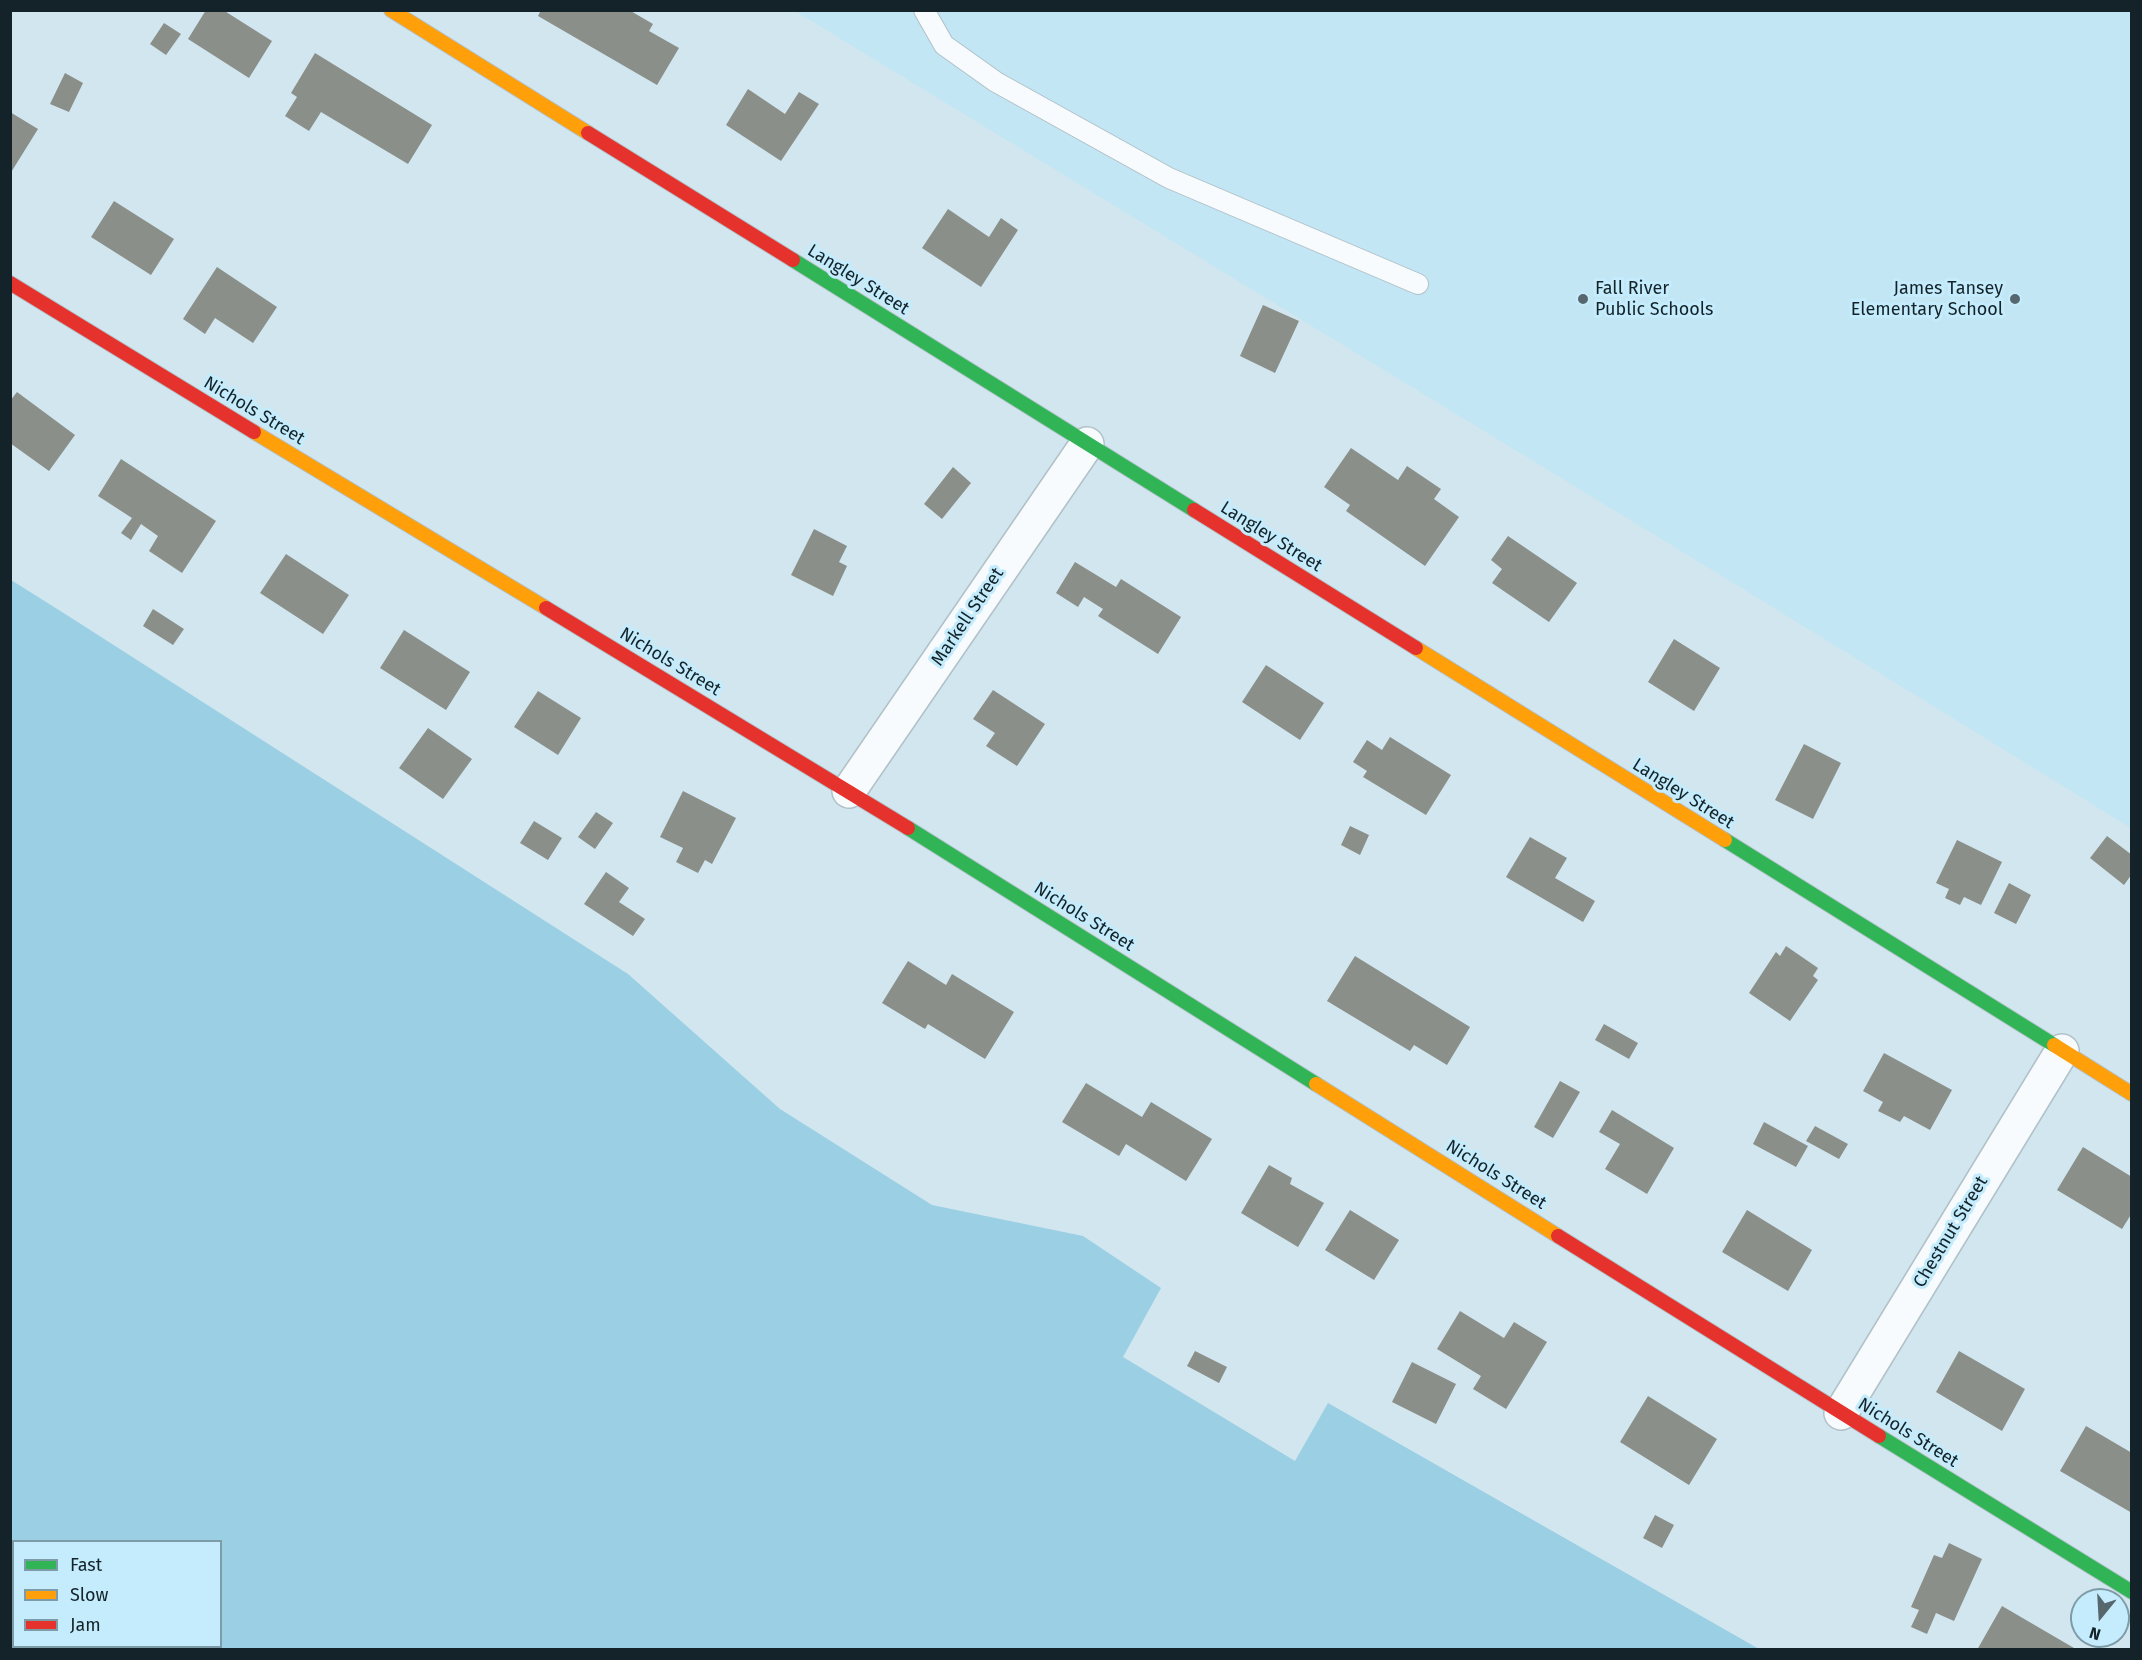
<!DOCTYPE html>
<style>
body{margin:0}
#map{position:relative;width:2142px;height:1660px;overflow:hidden;background:#d1e6ef;font-family:"Fira Sans",sans-serif}
canvas{display:block}
.frame{position:absolute;inset:0;border:12px solid #142329;pointer-events:none}
.legend{position:absolute;left:12px;top:1540px;width:210px;height:108px;box-sizing:border-box;background:#c4ecfc;border:2px solid #7e9ca8;margin:0;padding:8px 10px;list-style:none;font-size:18px;color:#142329}
.legend li{display:flex;align-items:center;gap:12px;height:30px}
.legend b{width:30px;border:2px solid #7e9ca8}
.north{position:absolute;left:2070px;top:1588px;width:60px;height:60px;box-sizing:border-box;background:#c4ecfc;border:2px solid #7e9ca8;border-radius:50%;rotate:198deg;font-size:16px;font-weight:700;line-height:24px;text-align:center;color:#142329}
.north::after{content:'';display:block;margin:auto;width:21px;height:27px;background:#56676e;clip-path:polygon(50% 0,100% 100%,50% 72%,0 100%)}
</style>
<div id="map">
<canvas width="2142" height="1660"></canvas>
<div class="frame"></div>
<ul class="legend">
<li><b style="height:8px;background:#30b455"></b>Fast</li>
<li><b style="height:8px;background:#ff9f0a"></b>Slow</li>
<li><b style="height:8px;background:#e5322d"></b>Jam</li>
</ul>
<div class="north">N</div>
</div>
<script>
const ctx = document.querySelector('canvas').getContext('2d');
ctx.lineJoin = 'round';
function fill(path, color) { ctx.fillStyle = color; ctx.fill(path, 'evenodd'); }
const poly = rows => new Path2D(rows.map(r => 'M' + r).join(''));
function trace(path, color, width, dash) { ctx.strokeStyle = color; ctx.lineWidth = width; ctx.lineCap = dash ? 'butt' : 'round'; ctx.setLineDash(dash || []); ctx.stroke(path); }
function drawText(font, color, halo, rows, align = 'center') {
  ctx.font = font + ' "Fira Sans",sans-serif'; ctx.lineWidth = 6; ctx.setLineDash([]); ctx.textBaseline = 'middle'; ctx.strokeStyle = halo; ctx.fillStyle = color; for (const [text, x, y, turn = 0] of rows) {
    ctx.save(); ctx.translate(x, y); ctx.rotate((+turn || 0) * Math.PI / 180); ctx.textAlign = isNaN(turn) ? turn : align; if (halo) ctx.strokeText(text, 0, 0); ctx.fillText(text, 0, 0); ctx.restore();
  }
}
const built = poly([
 [795,11,2131,11,2131,828,1740,587]
]);
const green = poly([
 [11,580,62,612,628,974,780,1109,932,1205,1083,1236,1161,1288,1123,1357,1295,1461,1328,1403,1759,1649,11,1649],
 [14,1542,220,1542,220,1646,14,1646]
]);
const building = poly([
 [206,10,223,10,272,41,249,78,188,39],
 [541,10,629,10,653,24,649,31,679,48,657,85,538,16],
 [164,23,181,34,166,55,150,44],
 [315,53,432,125,408,164,321,112,309,131,285,116,297,97,291,93],
 [65,73,83,83,69,112,50,104],
 [748,89,785,114,799,92,819,104,781,161,726,125],
 [10,112,38,129,10,174],
 [114,201,174,239,151,275,91,237],
 [948,209,989,237,1001,218,1018,230,981,287,922,248],
 [217,267,277,307,253,343,215,318,205,334,183,319],
 [1263,305,1299,321,1275,373,1240,356],
 [17,392,75,435,49,471,10,443,10,401],
 [1351,448,1398,480,1407,466,1441,489,1434,499,1459,517,1425,566,1346,511,1350,505,1324,487],
 [121,459,216,521,182,573,149,551,158,536,141,524,131,540,121,533,132,518,98,496],
 [953,467,971,483,942,519,924,504],
 [814,529,847,546,839,562,847,566,833,596,791,575],
 [1508,536,1577,583,1549,622,1492,583,1502,569,1491,560],
 [286,554,349,595,323,634,260,593],
 [1075,562,1116,587,1121,579,1181,617,1158,654,1098,616,1103,609,1084,597,1078,607,1056,593],
 [153,609,184,629,173,645,143,626],
 [404,630,470,672,446,710,380,668],
 [1674,639,1720,668,1694,711,1648,682],
 [1266,665,1324,703,1300,740,1242,702],
 [993,690,1045,724,1017,766,986,746,995,733,973,719],
 [538,691,581,718,558,755,514,727],
 [428,728,472,759,443,799,399,768],
 [1390,737,1451,775,1426,815,1363,777,1367,771,1353,762,1367,740,1382,750],
 [1804,744,1841,763,1813,819,1775,800],
 [683,791,736,818,712,864,705,860,698,873,676,862,683,848,660,837],
 [596,812,613,823,595,849,578,837],
 [534,821,562,838,548,860,520,843],
 [1350,826,1369,835,1360,855,1341,845],
 [2107,836,2132,855,2132,874,2124,885,2090,858],
 [1530,837,1567,858,1555,878,1595,901,1583,922,1506,877],
 [1957,840,2002,862,1981,905,1964,897,1960,905,1945,898,1949,889,1936,883],
 [606,872,629,888,619,902,645,919,633,936,584,904],
 [2009,883,2031,895,2016,924,1994,913],
 [1786,946,1818,968,1813,976,1818,980,1790,1021,1749,993,1776,952,1780,956],
 [1355,956,1470,1027,1447,1065,1414,1045,1410,1051,1327,1001],
 [908,961,946,985,952,974,1014,1012,985,1059,928,1024,925,1029,882,1003],
 [1604,1024,1638,1043,1629,1059,1595,1040],
 [1884,1053,1952,1090,1930,1130,1904,1116,1900,1122,1878,1111,1883,1102,1863,1091],
 [1560,1081,1580,1092,1553,1138,1534,1127],
 [1086,1083,1142,1117,1151,1102,1212,1139,1186,1181,1126,1144,1119,1156,1062,1122],
 [1612,1110,1674,1148,1647,1194,1605,1169,1620,1144,1599,1132],
 [1764,1122,1808,1146,1796,1167,1753,1144],
 [1815,1126,1848,1144,1839,1159,1806,1141],
 [2083,1147,2132,1177,2132,1213,2122,1229,2057,1190],
 [1269,1165,1292,1178,1290,1184,1324,1203,1298,1247,1241,1213],
 [1350,1210,1399,1240,1374,1280,1325,1250],
 [1747,1210,1812,1250,1788,1291,1722,1252],
 [1460,1311,1504,1338,1514,1322,1547,1342,1506,1409,1473,1389,1481,1376,1437,1349],
 [1195,1351,1227,1367,1219,1383,1187,1366],
 [1959,1351,2025,1389,2002,1431,1936,1392],
 [1412,1362,1456,1384,1436,1424,1392,1402],
 [1648,1396,1717,1439,1689,1485,1620,1442],
 [2086,1426,2132,1453,2132,1513,2060,1471],
 [1655,1515,1674,1525,1662,1548,1643,1538],
 [1949,1543,1982,1559,1954,1621,1936,1613,1927,1634,1911,1627,1919,1610,1911,1607,1934,1555,1942,1558],
 [2002,1606,2074,1648,2073,1650,1977,1650]
]);
const lane = poly([
 [924,10,944,45,996,82,1169,178,1418,284]
]);
const street = poly([
 [849,791,1087,444],
 [1841,1413,2062,1051]
]);
const fast = poly([
 [793,260,1194,510],
 [908,828,1316,1084],
 [1725,840,2054,1045],
 [1879,1436,2132,1592]
]);
const slow = poly([
 [391,10,588,133],
 [254,432,546,608],
 [1416,648,1725,840],
 [2054,1045,2132,1094],
 [1316,1084,1558,1236]
]);
const jam = poly([
 [588,133,793,260],
 [10,283,254,432],
 [1194,510,1416,648],
 [546,608,908,828],
 [1558,1236,1879,1436]
]);
const markers = [
 [1583,299,6,"#56676e"],
 [2015,299,6,"#56676e"]
];
const streetNames = [
 ["Langley Street",858,280,32],
 ["Nichols Street",254,411,31],
 ["Langley Street",1271,537,32],
 ["Markell Street",968,617,-56],
 ["Nichols Street",670,662,31],
 ["Langley Street",1683,794,32],
 ["Nichols Street",1084,917,32],
 ["Nichols Street",1496,1175,32],
 ["Chestnut Street",1951,1232,-59],
 ["Nichols Street",1908,1433,32]
];
const poiNames = [
 ["Fall River",1595,289],
 ["Public Schools",1595,310],
 ["James Tansey",2003,289,"right"],
 ["Elementary School",2003,310,"right"]
];
fill(built, '#c2e6f4');
fill(green, '#9bcfe3');
fill(building, '#8a8f89');
trace(lane, '#b1c1c8', 22);
trace(street, '#b1c1c8', 36);
trace(fast, '#b1c1c8', 16);
trace(slow, '#b1c1c8', 16);
trace(jam, '#b1c1c8', 16);
trace(lane, '#f8fbfd', 20);
trace(street, '#f8fbfd', 33);
trace(fast, '#30b455', 14);
trace(slow, '#ff9f0a', 14);
trace(jam, '#e5322d', 14);
for (const [x, y, r, color] of markers) { const dot = new Path2D(); dot.arc(x, y, r, 0, 2 * Math.PI); ctx.fillStyle = color; ctx.fill(dot); trace(dot, '#c4ecfc', 2); }
drawText('18px', '#142329', '#c4ecfc', streetNames);
drawText('18px', '#142329', '#c4ecfc', poiNames, 'left');
</script>
